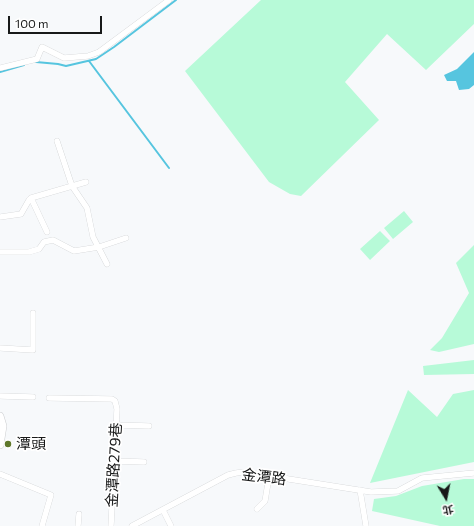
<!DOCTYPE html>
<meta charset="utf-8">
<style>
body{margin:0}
#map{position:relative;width:474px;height:526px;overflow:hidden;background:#f7f9fb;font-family:Commissioner,"Noto Sans TC",sans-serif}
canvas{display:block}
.north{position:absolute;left:426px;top:478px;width:40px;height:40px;-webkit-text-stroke:3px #fff;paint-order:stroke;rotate:170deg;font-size:11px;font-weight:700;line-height:16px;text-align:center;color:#181919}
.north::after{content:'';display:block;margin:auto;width:14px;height:18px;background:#181919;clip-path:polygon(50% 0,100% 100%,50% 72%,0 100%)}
.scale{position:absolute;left:8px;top:16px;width:94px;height:18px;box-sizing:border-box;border:2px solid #181919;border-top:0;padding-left:5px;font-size:12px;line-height:14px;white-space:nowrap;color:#181919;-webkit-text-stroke:3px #fff;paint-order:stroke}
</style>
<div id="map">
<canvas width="474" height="526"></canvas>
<div class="north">北</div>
<div class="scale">100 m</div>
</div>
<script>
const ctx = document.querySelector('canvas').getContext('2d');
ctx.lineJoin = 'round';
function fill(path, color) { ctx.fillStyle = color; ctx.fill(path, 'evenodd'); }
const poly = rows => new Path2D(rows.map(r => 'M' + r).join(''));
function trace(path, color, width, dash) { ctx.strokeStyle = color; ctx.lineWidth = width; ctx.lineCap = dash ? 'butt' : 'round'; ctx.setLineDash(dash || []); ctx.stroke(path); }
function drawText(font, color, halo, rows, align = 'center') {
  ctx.font = font + ' Commissioner,"Noto Sans TC",sans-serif'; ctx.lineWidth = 3.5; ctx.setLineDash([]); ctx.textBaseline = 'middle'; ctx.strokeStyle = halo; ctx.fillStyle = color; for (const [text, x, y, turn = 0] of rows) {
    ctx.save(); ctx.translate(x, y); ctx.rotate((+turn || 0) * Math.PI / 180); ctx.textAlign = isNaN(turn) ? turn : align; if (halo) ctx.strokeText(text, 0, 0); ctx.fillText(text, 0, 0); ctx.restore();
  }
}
const green = poly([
 [261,0,474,0,474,24,426,70,387,34,345,82,379,120,301,196,290,194,269,182,185,71],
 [404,211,413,222,393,239,384,228],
 [380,231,390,241,370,260,360,249],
 [474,245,474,344,439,352,430,350,442,338,469,293,456,263],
 [474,360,474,374,424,375,423,366],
 [408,390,437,417,453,394,474,390,474,462,370,483],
 [464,479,474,479,474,526,440,526,372,511,374,499,396,496,422,486]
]);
const water = poly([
 [474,52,474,85,469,89,459,90,456,81,447,81,444,75,457,69]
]);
const stream = poly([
 [89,61,169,168],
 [36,62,58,64,66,66,96,59,114,47,176,0],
 [0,72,24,65]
]);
const minor = poly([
 [0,68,37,59,42,47,64,58,88,56,99,52,169,0],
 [57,141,72,186,87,208,93,237,107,264],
 [31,198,47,232],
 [0,217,21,214,29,200,31,198,86,182],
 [0,252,29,252,39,249,44,242,53,240,74,251,99,247,126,238],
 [0,348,33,350,33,313],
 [0,396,33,397],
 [49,398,112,399,115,401,117,409,111,526],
 [116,425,149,426],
 [114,461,144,462],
 [0,474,51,495,42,526],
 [360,490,366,526],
 [257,509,265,501,269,477],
 [163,510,171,526],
 [78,526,79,514],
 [132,526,228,475,236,473,244,472,371,492,398,491,422,478,474,473]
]);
const tertiary = poly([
 [0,416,3,426,0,445]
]);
const markers = [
 [8,444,4,"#5f782b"]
];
const poiNames = [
 ["潭頭",16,444]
];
const streetNames = [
 ["金潭路279巷",114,465,-87],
 ["金潭路",264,477,7]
];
fill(green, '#b7fad8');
fill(water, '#56c5df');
trace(stream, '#56c5df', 2);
trace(minor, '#cbcdcf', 6);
trace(tertiary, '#cbcdcf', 8);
trace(minor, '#fff', 5.5);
trace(tertiary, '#fff', 7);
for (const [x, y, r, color] of markers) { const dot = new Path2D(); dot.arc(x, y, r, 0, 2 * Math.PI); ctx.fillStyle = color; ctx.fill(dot); trace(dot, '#fff', 1.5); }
drawText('15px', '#181919', '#fff', poiNames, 'left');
drawText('15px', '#181919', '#fff', streetNames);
</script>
